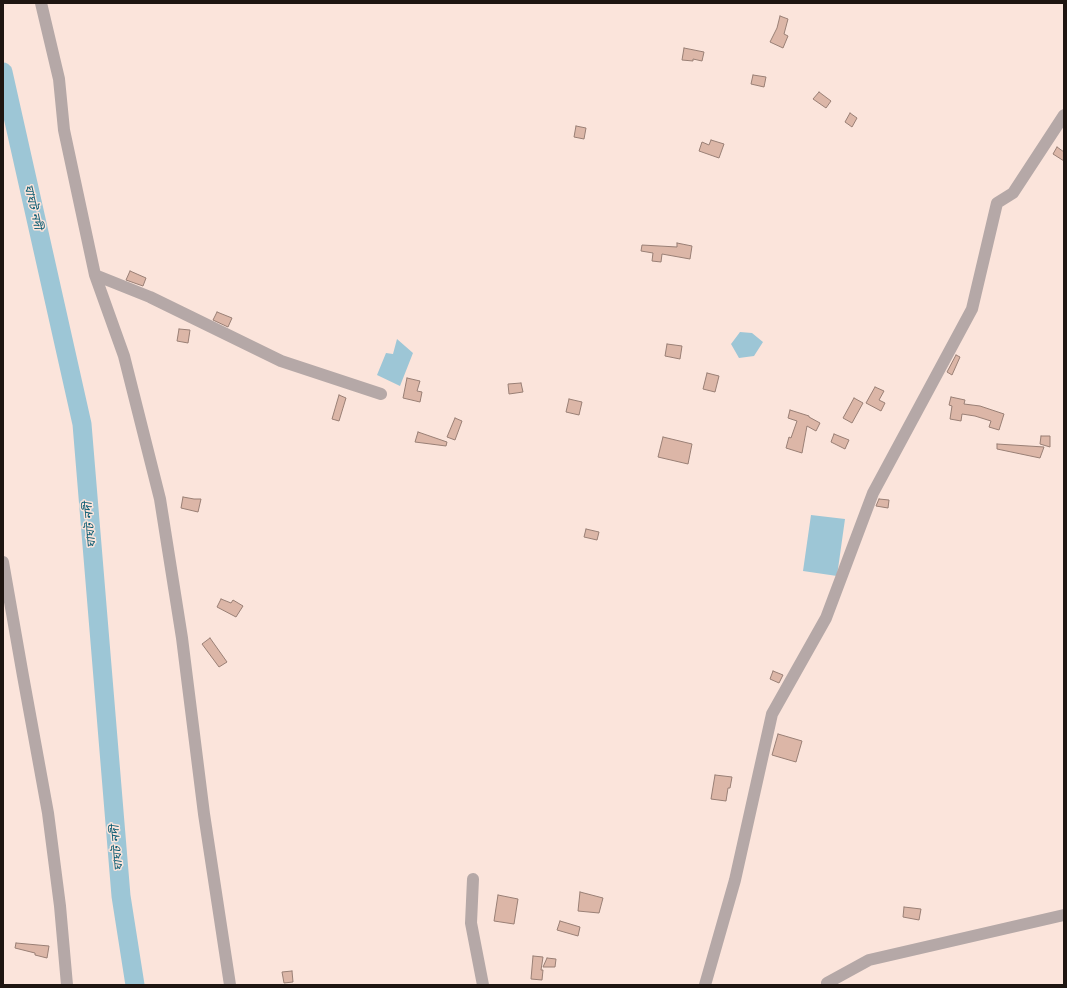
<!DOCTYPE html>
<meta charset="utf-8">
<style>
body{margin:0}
#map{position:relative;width:1067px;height:988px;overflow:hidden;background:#fbe4db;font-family:"Work Sans",sans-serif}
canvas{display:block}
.frame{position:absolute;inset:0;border:4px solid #1e1511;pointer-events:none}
</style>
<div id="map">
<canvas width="1067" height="988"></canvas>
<div class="frame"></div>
</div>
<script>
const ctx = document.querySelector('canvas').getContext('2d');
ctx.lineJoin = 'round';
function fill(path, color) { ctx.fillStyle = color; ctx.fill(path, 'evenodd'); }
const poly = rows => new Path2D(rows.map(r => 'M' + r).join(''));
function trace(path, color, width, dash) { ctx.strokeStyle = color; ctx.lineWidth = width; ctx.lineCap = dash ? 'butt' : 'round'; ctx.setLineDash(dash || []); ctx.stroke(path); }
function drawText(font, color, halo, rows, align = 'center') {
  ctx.font = font + ' "Work Sans","Noto Sans Bengali",sans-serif'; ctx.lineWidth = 3; ctx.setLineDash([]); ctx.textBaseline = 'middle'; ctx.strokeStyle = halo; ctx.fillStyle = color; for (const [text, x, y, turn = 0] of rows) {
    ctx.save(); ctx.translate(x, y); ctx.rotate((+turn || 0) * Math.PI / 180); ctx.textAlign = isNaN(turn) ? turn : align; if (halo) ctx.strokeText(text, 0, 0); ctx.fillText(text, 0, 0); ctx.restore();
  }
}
const water = poly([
 [740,332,752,333,763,342,754,356,739,358,731,344],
 [397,339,413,353,400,386,377,375,386,353,393,354],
 [811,515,845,519,837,576,803,571]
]);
const river = poly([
 [3,72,82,424,121,896,135,985]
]);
const building = poly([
 [780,16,788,19,784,34,788,36,783,48,770,42,777,28,780,16],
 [684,48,704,52,702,61,693,59,693,61,682,60,684,48],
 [753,75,766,77,764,87,751,84,753,75],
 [819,92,831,101,826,108,813,99,819,92],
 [850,113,857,118,852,127,845,122,850,113],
 [576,126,586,128,584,139,574,137,576,126],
 [711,140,724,144,719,158,699,151,702,142,709,145,711,140],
 [1057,147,1064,152,1064,161,1053,154,1057,147],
 [677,243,692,246,690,259,662,254,661,262,652,261,653,253,641,251,642,245,677,247,677,243],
 [130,271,146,278,143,286,126,280,130,271],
 [217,312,232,318,228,327,213,320,217,312],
 [179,329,190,330,188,343,177,341,179,329],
 [667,344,682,346,680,359,665,356,667,344],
 [956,355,960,357,952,375,947,372,956,355],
 [707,373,719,376,715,392,703,389,707,373],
 [407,378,420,381,417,391,422,392,420,402,403,398,407,378],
 [521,383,523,392,509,394,508,384,521,383],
 [875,387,884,391,879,400,885,403,881,411,866,403,875,387],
 [339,395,346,398,339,421,332,419,339,395],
 [951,397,965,400,964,404,980,406,1004,414,999,430,989,427,991,421,975,416,962,414,961,421,950,419,952,406,949,405,951,397],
 [854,398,863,403,852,423,843,418,854,398],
 [569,399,582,402,579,415,566,412,569,399],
 [790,410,809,416,809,417,820,423,816,431,807,426,802,453,786,448,789,437,791,438,797,421,788,418,790,410],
 [455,418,462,421,455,440,447,437,455,418],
 [418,432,447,442,446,446,415,442,418,432],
 [834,434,849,440,845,449,831,442,834,434],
 [1041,436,1050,436,1050,447,1040,444,1041,436],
 [663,437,692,444,688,464,658,457,663,437],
 [997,444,1044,447,1040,458,997,449,997,444],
 [183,497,194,499,201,499,198,512,181,508,183,497],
 [879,499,889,500,888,508,876,506,879,499],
 [586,529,599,532,597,540,584,537,586,529],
 [221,599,231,603,233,600,243,606,236,617,217,607,221,599],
 [210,638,227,662,219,667,202,644,210,638],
 [773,671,783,675,779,683,770,679,773,671],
 [778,734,802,741,796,762,772,755,778,734],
 [715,775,732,777,730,788,728,788,726,801,711,799,715,775],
 [580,892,603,898,599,913,578,911,580,892],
 [498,895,518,899,514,924,494,921,498,895],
 [904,907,921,909,919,920,903,917,904,907],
 [560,921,580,927,578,936,557,930,560,921],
 [16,943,49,946,47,958,35,955,35,953,15,948,16,943],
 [533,956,543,957,541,970,543,970,542,980,531,979,533,956],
 [547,958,556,959,555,967,543,967,547,958],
 [292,971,293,982,284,983,282,972,292,971]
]);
const minor = poly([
 [41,3,59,79,64,130,95,275,124,356,160,499,182,638,204,814,230,985],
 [95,275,150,297,281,361,381,394],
 [3,562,23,676,48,813,60,906,67,985],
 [473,879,471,923,483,985],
 [827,983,869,960,1064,915],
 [705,985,735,880,772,714,826,618,873,493,972,309,997,203,1013,193,1064,115]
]);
const waterNames = [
 ["ঘাঘট নদী",33,207,77],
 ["ঘাঘট নদী",90,525,-95],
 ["ঘাঘট নদী",117,848,-95]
];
fill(water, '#9dc6d6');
trace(river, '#9dc6d6', 19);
fill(building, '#dcb6a7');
trace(building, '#997f75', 1);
trace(minor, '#b5a8a7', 12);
drawText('italic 12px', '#0b5c73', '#fbe4db', waterNames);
</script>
